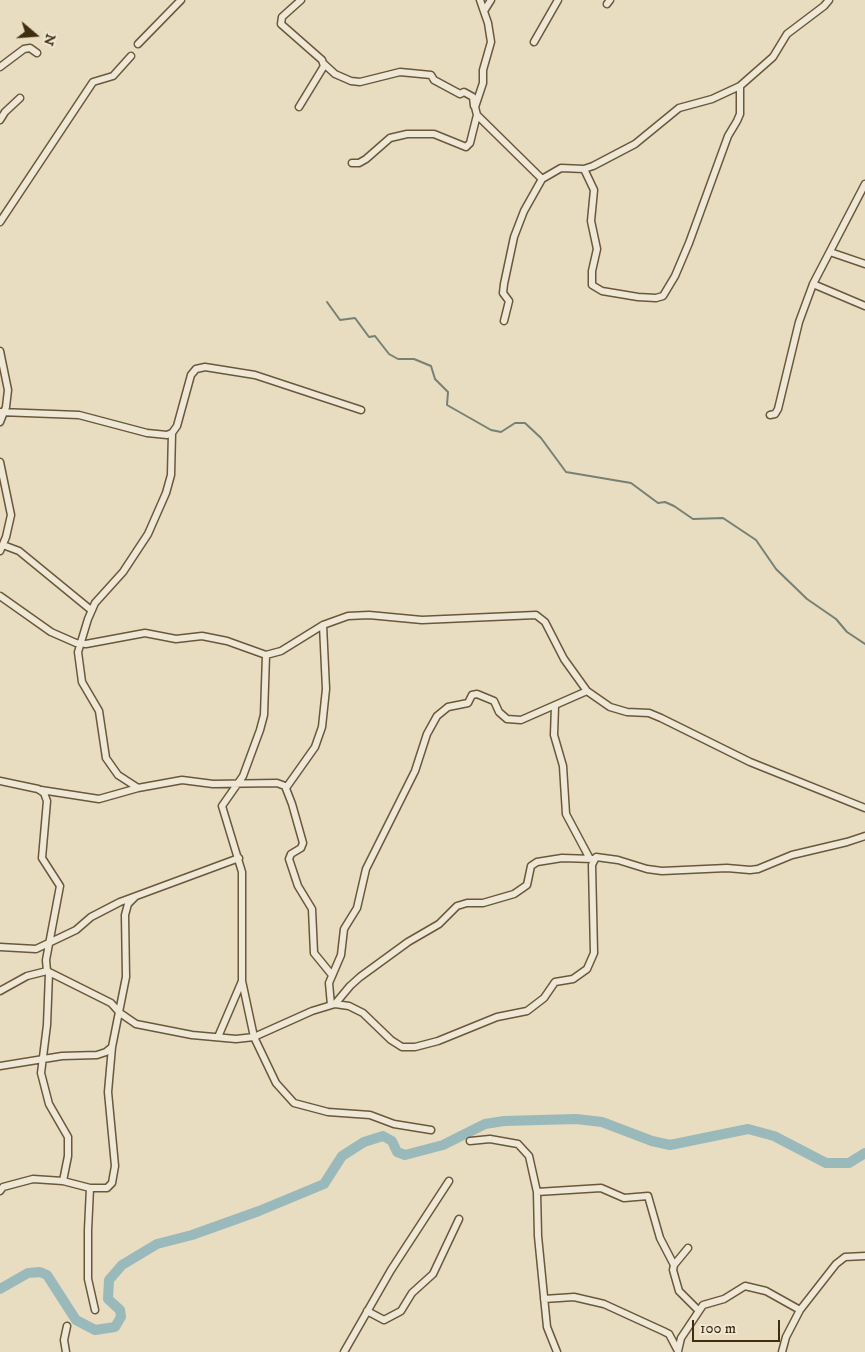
<!DOCTYPE html>
<style>
body{margin:0}
#map{position:relative;width:865px;height:1352px;overflow:hidden;background:#e8dcc1;font-family:"IM FELL DW Pica",serif}
canvas{display:block}
.north{position:absolute;left:10px;top:10px;width:50px;height:50px;-webkit-text-stroke:4px #f0e8d7;paint-order:stroke;rotate:108deg;font-size:14px;font-weight:700;line-height:20px;text-align:center;color:#402c0e}
.north::after{content:'';display:block;margin:auto;width:18px;height:22px;background:#402c0e;clip-path:polygon(50% 0,100% 100%,50% 72%,0 100%)}
.scale{position:absolute;left:692px;top:1320px;width:88px;height:22px;box-sizing:border-box;border:2px solid #402c0e;border-top:0;padding-left:6px;font-size:15px;line-height:18px;white-space:nowrap;color:#402c0e;-webkit-text-stroke:4px #f0e8d7;paint-order:stroke}
</style>
<div id="map">
<canvas width="865" height="1352"></canvas>
<div class="north">N</div>
<div class="scale">100 m</div>
</div>
<script>
const ctx = document.querySelector('canvas').getContext('2d');
ctx.lineJoin = 'round';
const poly = rows => new Path2D(rows.map(r => 'M' + r).join(''));
function trace(path, color, width, dash) { ctx.strokeStyle = color; ctx.lineWidth = width; ctx.lineCap = dash ? 'butt' : 'round'; ctx.setLineDash(dash || []); ctx.stroke(path); }
const stream = poly([
 [327,302,340,320,355,318,369,337,375,336,389,354,398,359,414,359,431,366,435,379,448,392,447,405,491,430,501,432,515,423,525,423,541,438,566,472,631,483,658,503,665,502,674,506,693,519,723,518,756,540,776,569,807,599,836,619,847,632,865,644]
]);
const river = poly([
 [0,1289,28,1273,40,1272,47,1275,76,1320,95,1330,115,1327,121,1317,120,1310,108,1299,109,1280,122,1265,157,1244,192,1235,259,1211,324,1184,342,1156,364,1142,383,1136,392,1141,397,1152,405,1155,443,1145,485,1124,504,1121,576,1119,602,1122,652,1141,670,1145,748,1129,774,1136,826,1163,849,1163,865,1153]
]);
const minor = poly([
 [480,0,488,23,491,42,483,70,483,83,475,107,477,115,542,179],
 [607,4,610,0],
 [484,11,491,0],
 [534,42,558,0],
 [138,44,181,0],
 [323,63,335,74,351,81,360,82,400,72,431,75,434,80,460,94,464,92,473,97,474,106],
 [0,67,24,49,30,48,37,53],
 [299,107,324,66,322,60,281,24,282,17,301,0],
 [0,120,5,112,20,98],
 [352,163,359,163,366,159,390,138,407,134,434,134,466,147,470,143,477,115],
 [584,169,594,190,591,221,597,249,592,271,592,285,602,291,638,297,656,298,663,296,675,276,689,243,728,136,737,121,740,114,740,86],
 [0,222,93,82,113,76,131,56],
 [830,252,865,264],
 [813,284,865,306],
 [504,321,509,301,503,293,504,284,514,237,524,211,542,179,561,168,584,169,593,166,635,144,679,108,712,99,740,86,773,57,787,34,824,6,829,0],
 [0,351,8,390,6,407,0,422],
 [0,412,79,415,147,433,167,435,172,433,177,426,191,375,196,369,205,367,255,375,361,410],
 [770,415,775,414,778,409,799,322,813,284,865,184],
 [172,433,171,475,166,493,148,534,123,572,95,603,88,619,78,652,82,682,99,711,106,758,118,775,138,788,182,780,213,784,277,783,285,786,292,804,303,843,301,848,291,854,289,859,298,886,312,909,314,953,332,975],
 [0,462,11,515,6,537,0,551],
 [3,545,19,551,91,610],
 [0,596,51,632,76,643,86,644,145,633,176,639,202,636,227,641,266,655,281,651,323,625,348,616,369,615,422,620,536,615,545,622,564,659,587,691,610,707,627,712,649,713,661,718,750,762,865,808],
 [266,655,264,715,260,730,243,776,222,806,242,872,242,981,254,1037,276,1083,294,1103,328,1112,370,1115,394,1124,431,1130],
 [555,706,554,735,563,766,566,814,590,859],
 [0,781,38,789,44,793,47,801,42,858,60,886,46,960,47,971,111,1003,120,1013,136,1024,192,1035,236,1039,254,1037,312,1011,335,1004,349,1006,363,1013,391,1040,402,1047,415,1047,438,1041,497,1017,527,1011,544,998,555,982,573,979,587,969,594,953,592,865,596,857,618,860,647,869,662,871,727,868,750,870,758,869,792,855,847,842,865,836],
 [286,788,315,747,322,727,326,689,323,625],
 [41,790,99,799,138,788],
 [0,947,36,949,76,930,91,917,120,902,239,858],
 [49,973,47,1025,41,1073,49,1104,68,1137,68,1156,63,1181],
 [0,991,27,976,47,971],
 [335,1004,350,986,360,977,408,942,439,924,457,906,467,903,483,903,514,894,527,885,531,866,537,862,562,858,593,859],
 [331,1005,329,983,341,955,344,929,357,908,366,869,415,771,427,734,437,716,448,707,468,703,472,695,477,694,494,701,499,712,507,719,521,720,587,691],
 [218,1037,242,981],
 [0,1066,62,1056,97,1055,106,1052,112,1047],
 [470,1141,490,1139,518,1144,529,1156,537,1192,538,1236,547,1327,557,1352],
 [90,1188,88,1230,88,1279,95,1310],
 [0,1191,3,1187,33,1179,63,1181,90,1188,107,1188,112,1183,115,1166,108,1092,112,1047,126,977,125,915,128,904,135,897],
 [537,1192,601,1188,624,1198,648,1196,660,1238,674,1265],
 [688,1248,674,1265,673,1270,679,1291,698,1310],
 [544,1299,574,1297,604,1304,663,1331,669,1334,678,1351],
 [367,1311,384,1320,401,1311,412,1293,433,1274,459,1219],
 [678,1351,681,1338,703,1305,724,1299,745,1286,766,1291,800,1310],
 [66,1352,64,1340,67,1326],
 [344,1352,391,1270,449,1181],
 [782,1352,786,1337,800,1310,836,1264,845,1257,865,1256]
]);
trace(stream, '#768176', 2);
trace(river, '#9ab9bb', 10);
trace(minor, '#6a583b', 9);
trace(minor, '#f0e8d7', 6);
</script>
